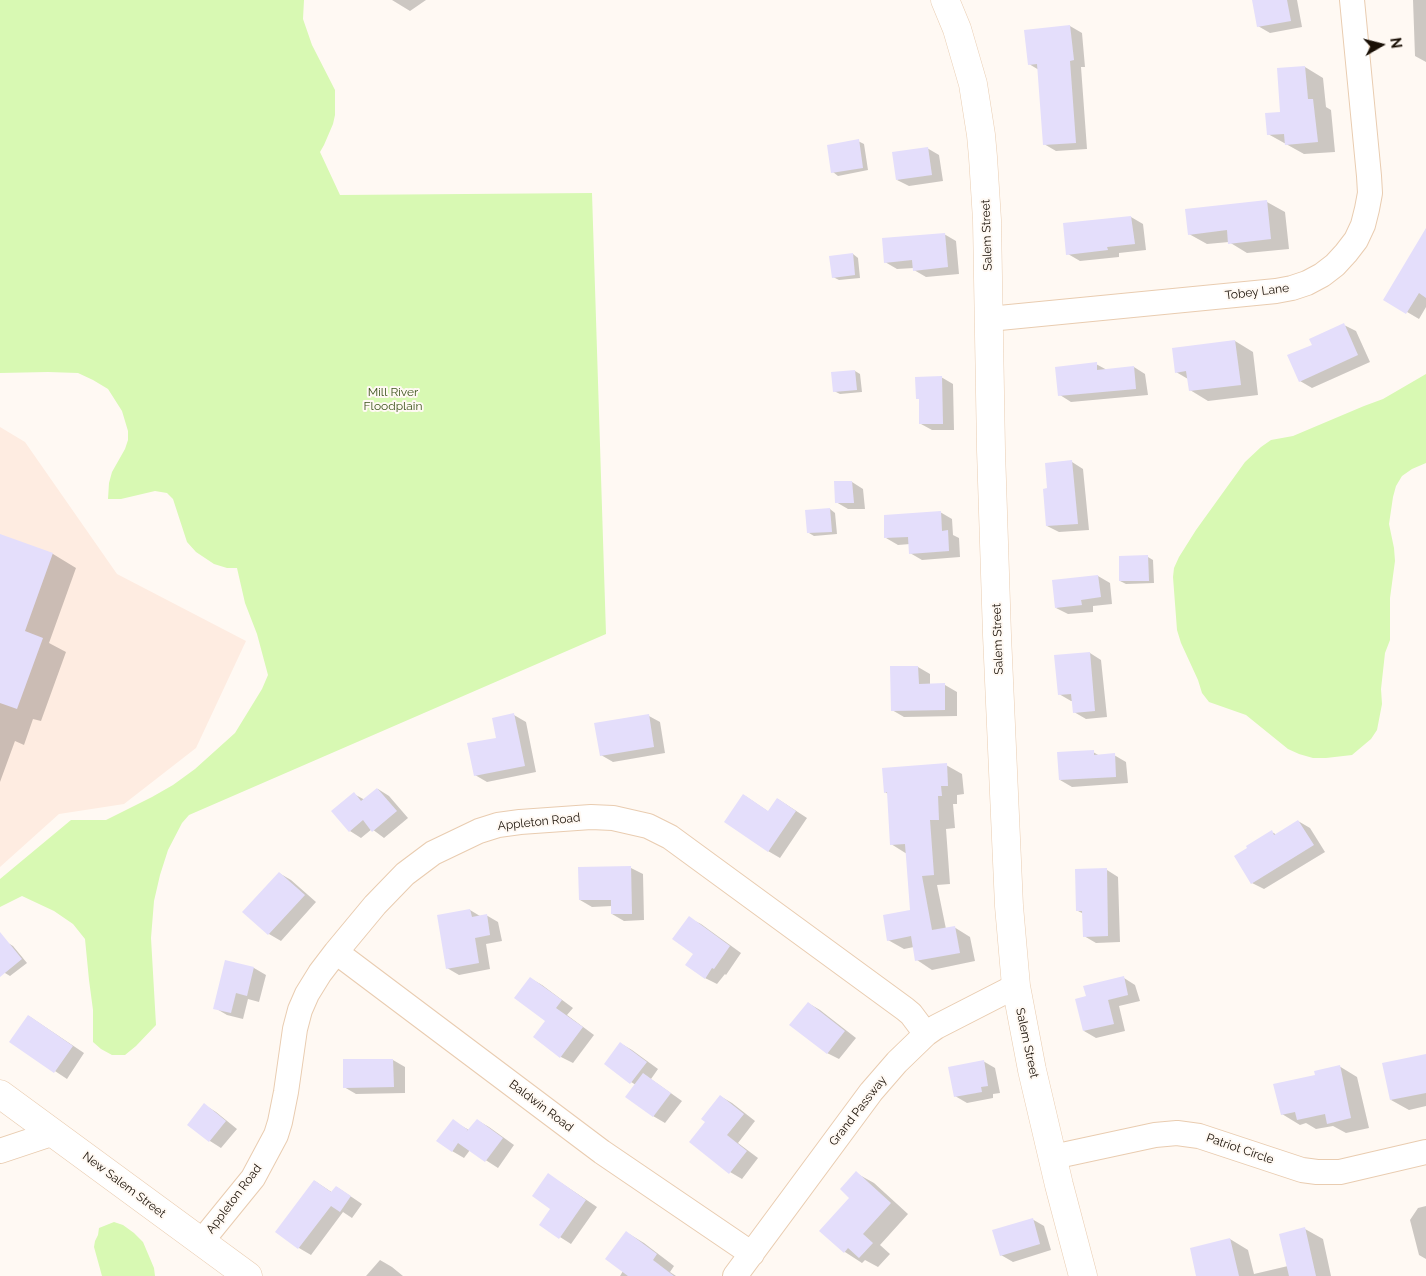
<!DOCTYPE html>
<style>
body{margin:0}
#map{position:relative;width:1426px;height:1276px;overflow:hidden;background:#fff9f3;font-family:Raleway,sans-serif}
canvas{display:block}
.north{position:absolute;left:1356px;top:20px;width:50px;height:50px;-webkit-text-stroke:4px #fff9f3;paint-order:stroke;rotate:82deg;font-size:14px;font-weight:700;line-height:20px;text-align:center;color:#1a1006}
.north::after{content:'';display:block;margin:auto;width:18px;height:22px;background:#1a1006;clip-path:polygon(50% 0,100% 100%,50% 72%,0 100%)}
</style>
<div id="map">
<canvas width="1426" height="1276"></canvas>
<div class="north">N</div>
</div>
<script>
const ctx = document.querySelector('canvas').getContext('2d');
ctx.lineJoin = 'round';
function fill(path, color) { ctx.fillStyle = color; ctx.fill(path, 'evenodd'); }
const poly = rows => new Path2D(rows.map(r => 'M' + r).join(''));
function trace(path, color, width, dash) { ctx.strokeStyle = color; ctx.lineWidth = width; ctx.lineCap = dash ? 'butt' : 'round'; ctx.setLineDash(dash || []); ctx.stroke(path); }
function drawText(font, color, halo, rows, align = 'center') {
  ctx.font = font + ' Raleway,sans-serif'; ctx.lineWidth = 4; ctx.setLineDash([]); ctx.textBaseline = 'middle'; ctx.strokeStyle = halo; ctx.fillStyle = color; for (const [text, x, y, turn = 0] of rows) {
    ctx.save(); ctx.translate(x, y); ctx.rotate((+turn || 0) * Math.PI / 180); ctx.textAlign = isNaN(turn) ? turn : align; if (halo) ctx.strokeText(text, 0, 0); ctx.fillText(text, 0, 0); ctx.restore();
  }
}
const industrial = poly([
 [0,427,25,442,117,574,246,641,196,748,124,804,59,814,0,867]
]);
const green = poly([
 [0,0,304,0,303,19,312,45,335,90,335,115,333,124,324,145,320,152,340,195,592,193,606,634,189,815,182,823,168,850,160,875,154,901,151,938,156,1025,136,1046,125,1055,112,1055,101,1049,93,1042,93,1010,89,980,85,939,73,924,54,911,22,896,0,907,0,879,71,820,106,820,152,797,173,785,195,769,235,733,262,689,268,675,257,634,245,603,237,568,227,568,214,564,196,552,187,542,173,499,167,493,155,491,121,499,108,499,109,483,112,472,125,449,128,440,128,431,122,411,108,389,93,380,78,373,48,372,0,373],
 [1426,374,1426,463,1412,469,1402,476,1396,486,1393,497,1389,524,1394,548,1395,561,1390,598,1390,640,1385,653,1381,689,1382,704,1377,730,1371,739,1352,755,1326,758,1313,758,1299,754,1288,749,1246,715,1209,702,1202,693,1198,680,1181,643,1177,630,1173,577,1174,568,1179,557,1196,530,1245,462,1261,447,1271,440,1293,436,1364,406,1383,399],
 [114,1222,123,1225,134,1233,143,1242,154,1268,155,1276,102,1276,94,1247,95,1241,98,1235,99,1228]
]);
const shadow = poly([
 [392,0,426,0,410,11],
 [1253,0,1297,0,1302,27,1270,33,1258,26],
 [1413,0,1426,0,1426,62,1415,56],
 [1070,26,1082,33,1085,67,1081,67,1087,149,1056,151,1044,144,1039,70,1029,64],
 [1305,67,1323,78,1326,107,1331,110,1335,152,1304,154,1268,134,1282,113],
 [858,141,864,144,868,170,838,176,833,172],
 [927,148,939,155,943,181,909,186,897,180],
 [1267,202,1285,212,1289,249,1247,253,1229,242,1207,244,1189,234],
 [1131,217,1143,224,1146,250,1119,253,1119,257,1080,261,1068,254,1064,224],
 [944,234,956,241,959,274,926,277,914,270,914,268,897,269,885,262],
 [1426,251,1426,307,1419,319,1385,299],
 [853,254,858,258,860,278,839,280,833,277],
 [1344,325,1356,331,1370,362,1312,388,1300,381],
 [1235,341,1253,352,1258,395,1208,401,1190,390,1188,379,1176,372],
 [1096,364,1107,370,1134,367,1145,374,1148,395,1071,402,1060,395],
 [855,371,860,374,862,392,840,394,834,391],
 [941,377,953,384,954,430,932,430,921,424,920,400],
 [1072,462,1083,469,1089,530,1059,532,1047,526,1048,490],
 [852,482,863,489,865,509,848,509,836,502],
 [830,509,835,513,837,534,814,536,809,533],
 [940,512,952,519,953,535,959,538,960,557,922,560,910,553,910,544,898,545,886,538],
 [0,535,53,554,76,568,49,643,66,652,41,721,33,719,24,745,15,741,0,782],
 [1148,557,1153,560,1154,583,1126,584,1120,581],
 [1098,576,1110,583,1112,604,1093,606,1093,612,1068,614,1056,608],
 [1090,653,1101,660,1107,717,1086,719,1074,712,1073,701,1071,701,1059,694],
 [892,667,918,667,930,674,930,685,945,685,957,692,957,716,904,717,892,710],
 [514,715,526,722,536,772,487,782,475,775,497,739],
 [649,716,660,722,665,753,613,762,601,755],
 [1093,752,1100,756,1114,755,1126,762,1128,783,1072,787,1060,780],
 [946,765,962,774,964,794,957,795,957,804,953,804,955,828,946,829,950,884,937,885,946,929,954,927,970,937,975,961,932,970,917,960,914,947,904,949,888,940,911,911,907,854,891,844,888,794,885,792],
 [378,789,389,796,408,818,384,838,372,829,361,838,350,831,354,794,365,800],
 [744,795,769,812,778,799,807,818,780,858,768,851],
 [1298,821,1310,828,1325,852,1264,889,1252,883,1272,832,1277,835],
 [580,868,631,868,643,874,644,920,624,921,612,914,612,906,592,907,580,900],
 [1107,870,1118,877,1120,942,1096,943,1084,936,1084,914,1078,911],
 [279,873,291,880,316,902,281,941,269,934,244,912],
 [470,910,480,916,486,915,498,922,502,941,486,944,490,969,459,975,447,968],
 [689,918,701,924,741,953,726,975,725,974,717,984,705,978,695,954],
 [8,943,13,946,27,963,10,976,5,973,0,968,0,950],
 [226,962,254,968,266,975,259,1002,248,999,243,1019,227,1015,215,1008],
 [530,978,542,985,573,1008,567,1015,594,1035,573,1063,561,1057],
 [1124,978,1135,985,1140,1001,1119,1006,1125,1031,1096,1038,1084,1031,1087,997],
 [808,1003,820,1010,856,1038,839,1059,827,1053],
 [29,1016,84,1053,67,1079,11,1042],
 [620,1043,632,1050,658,1069,651,1079,682,1101,665,1123,653,1116,636,1085,631,1082],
 [1426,1055,1426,1106,1409,1110,1391,1100],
 [393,1060,405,1067,405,1093,356,1094,344,1087],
 [983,1061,995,1068,1000,1093,993,1094,993,1098,967,1103,955,1096],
 [1339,1066,1357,1077,1369,1128,1346,1133,1333,1126,1316,1129,1306,1123,1300,1125,1282,1114,1317,1076],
 [720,1096,732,1103,755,1121,738,1143,758,1158,742,1179,730,1172,706,1122],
 [205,1105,216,1112,237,1129,221,1148,210,1141,189,1125],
 [477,1120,489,1127,514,1145,498,1168,470,1150,464,1158,452,1151,453,1121,469,1130],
 [856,1173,874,1183,908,1214,880,1245,890,1254,878,1267,865,1260,862,1263,845,1252,821,1231,851,1198],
 [315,1181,333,1193,337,1187,362,1204,352,1218,343,1212,311,1255,299,1248,277,1232],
 [560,1182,597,1207,571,1244,560,1237,552,1209],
 [1426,1206,1426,1259,1419,1255,1410,1220,1418,1208],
 [1032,1219,1044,1226,1051,1250,1013,1262,1001,1255],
 [1305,1229,1323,1239,1331,1276,1198,1276,1230,1239,1248,1250,1254,1274,1288,1266],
 [626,1232,644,1243,674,1266,670,1272,676,1276,620,1276,623,1271],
 [380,1260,392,1267,403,1276,366,1276]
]);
const building = poly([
 [1252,0,1287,0,1291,21,1257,27],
 [1070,25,1074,60,1070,61,1076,143,1043,145,1037,64,1028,65,1024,30],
 [1305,66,1308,99,1313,99,1318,142,1285,145,1284,134,1267,135,1265,113,1280,112,1277,68],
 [859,139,863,168,831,173,827,145],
 [928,147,932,175,896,180,892,152],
 [1267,200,1271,239,1228,244,1227,230,1188,235,1185,209],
 [1131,216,1135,244,1107,247,1108,250,1066,255,1063,223],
 [1426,228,1426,298,1419,293,1406,314,1383,300],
 [945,233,948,267,913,271,912,260,884,263,882,238],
 [853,253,855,275,832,278,829,256],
 [1344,323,1358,355,1299,382,1287,355,1312,345,1309,339],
 [1235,340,1241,385,1189,391,1186,371,1175,373,1172,348],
 [1097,362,1097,370,1134,366,1136,389,1058,396,1055,367],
 [855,370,857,390,833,392,831,372],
 [942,376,943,424,919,424,919,399,916,399,915,377],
 [1072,460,1078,524,1046,526,1043,489,1047,488,1045,463],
 [834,481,852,481,854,503,835,503],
 [830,508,832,532,807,533,805,510],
 [941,511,942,531,948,530,949,551,909,554,908,537,884,538,884,515],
 [0,534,53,553,25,631,43,638,17,709,0,703],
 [1148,555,1149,581,1119,581,1119,556],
 [1098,575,1101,597,1081,600,1082,605,1055,608,1052,580],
 [1090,652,1095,711,1073,713,1071,694,1058,695,1054,655],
 [890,666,918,666,919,684,945,683,945,710,891,711],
 [514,713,525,766,474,776,467,743,496,738,492,718],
 [649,714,654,747,600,756,594,723],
 [1094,750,1094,755,1115,753,1116,777,1059,780,1057,752],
 [947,763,948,786,941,786,942,796,938,796,939,820,930,820,934,875,922,876,932,930,955,926,960,953,915,961,911,936,887,941,883,915,910,910,905,844,890,845,887,792,884,793,882,768],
 [377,788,397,811,372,832,363,820,349,832,331,811,354,792,361,801],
 [743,794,768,811,777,798,796,811,768,852,724,822],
 [1298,820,1314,845,1251,884,1234,856,1247,848,1246,846,1272,830,1274,835],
 [631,866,632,914,611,914,611,900,579,900,578,867],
 [1107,868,1108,936,1083,937,1082,911,1076,911,1075,869],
 [279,872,305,895,268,935,242,912],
 [470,909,472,917,487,914,490,935,475,938,479,963,446,969,437,915],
 [689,916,730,946,714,969,712,968,705,979,685,965,693,954,672,939],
 [0,932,22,959,0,977],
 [225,960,254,967,247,996,236,993,231,1013,213,1009],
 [1124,976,1128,995,1108,1000,1114,1024,1083,1031,1075,999,1086,996,1083,986],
 [530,977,562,1000,556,1008,583,1027,560,1058,533,1037,545,1021,514,998],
 [808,1002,845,1031,827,1054,789,1025],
 [28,1015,73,1046,54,1073,9,1042],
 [620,1042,647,1062,630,1084,604,1064],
 [1426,1054,1426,1093,1390,1100,1382,1063],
 [343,1059,393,1059,394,1087,343,1088],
 [984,1060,988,1086,981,1087,982,1092,954,1097,948,1067],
 [1340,1065,1351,1118,1327,1124,1325,1114,1297,1120,1295,1112,1281,1115,1273,1084,1315,1075,1314,1071],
 [643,1073,671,1093,653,1117,625,1097],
 [720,1095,744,1114,727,1135,747,1151,729,1174,689,1142,705,1122,701,1119],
 [204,1103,226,1121,209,1142,187,1125],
 [453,1119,468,1130,466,1132,477,1119,503,1138,485,1162,458,1143,452,1152,436,1141],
 [856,1171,891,1203,863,1234,873,1243,859,1258,848,1248,844,1253,819,1231,849,1198,840,1189],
 [548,1173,586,1200,559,1239,539,1225,550,1209,532,1196],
 [314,1180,331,1192,336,1186,351,1196,340,1212,331,1206,298,1249,275,1232],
 [1033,1218,1040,1244,1000,1256,992,1230],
 [1305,1227,1316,1276,1289,1276,1279,1234],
 [626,1231,657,1254,653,1260,674,1276,628,1276,605,1259],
 [1230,1238,1239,1276,1196,1276,1190,1248]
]);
const minor = poly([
 [989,319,1276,291,1292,288,1307,283,1322,275,1335,265,1346,253,1356,240,1363,225,1367,209,1370,193,1369,176,1352,0],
 [336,952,602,1152,752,1254],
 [0,1151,54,1133],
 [1053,1157,1155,1135,1177,1133,1199,1136,1302,1170,1317,1172,1340,1172,1426,1152],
 [201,1242,253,1178,276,1135,280,1122,286,1092,295,1029,300,1010,307,994,320,973,336,952,375,905,405,874,433,853,479,831,498,825,520,822,591,817,613,818,648,826,670,837,905,1009,911,1014,926,1034],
 [735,1276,871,1092,897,1062,926,1034,936,1027,1016,986]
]);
const tertiary = poly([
 [0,1094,248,1276]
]);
const secondary = poly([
 [945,0,957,29,973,84,981,135,983,157,987,220,991,450,997,635,1009,906,1016,986,1032,1070,1059,1185,1083,1276]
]);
const streetNames = [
 ["Salem Street",987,235,-92],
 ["Tobey Lane",1257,292,-7],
 ["Salem Street",998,639,-92],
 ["Appleton Road",539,822,-6],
 ["Salem Street",1027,1043,78],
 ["Baldwin Road",541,1106,37],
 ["Grand Passway",858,1111,-52],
 ["Patriot Circle",1240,1149,19],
 ["New Salem Street",124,1185,37],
 ["Appleton Road",234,1199,-53]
];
const parkNames = [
 ["Mill River",393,392],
 ["Floodplain",393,406]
];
fill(industrial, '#feece1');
fill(green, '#d8f9b3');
fill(shadow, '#0003');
fill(building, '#e4defb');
trace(minor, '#e9ccb0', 26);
trace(tertiary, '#e9ccb0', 29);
trace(secondary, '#e9ccb0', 29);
trace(minor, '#fff', 24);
trace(tertiary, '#fff', 28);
trace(secondary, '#fff', 28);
drawText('12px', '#1a1006', '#fff9f3', streetNames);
drawText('12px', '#3c531d', '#fff9f3', parkNames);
</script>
